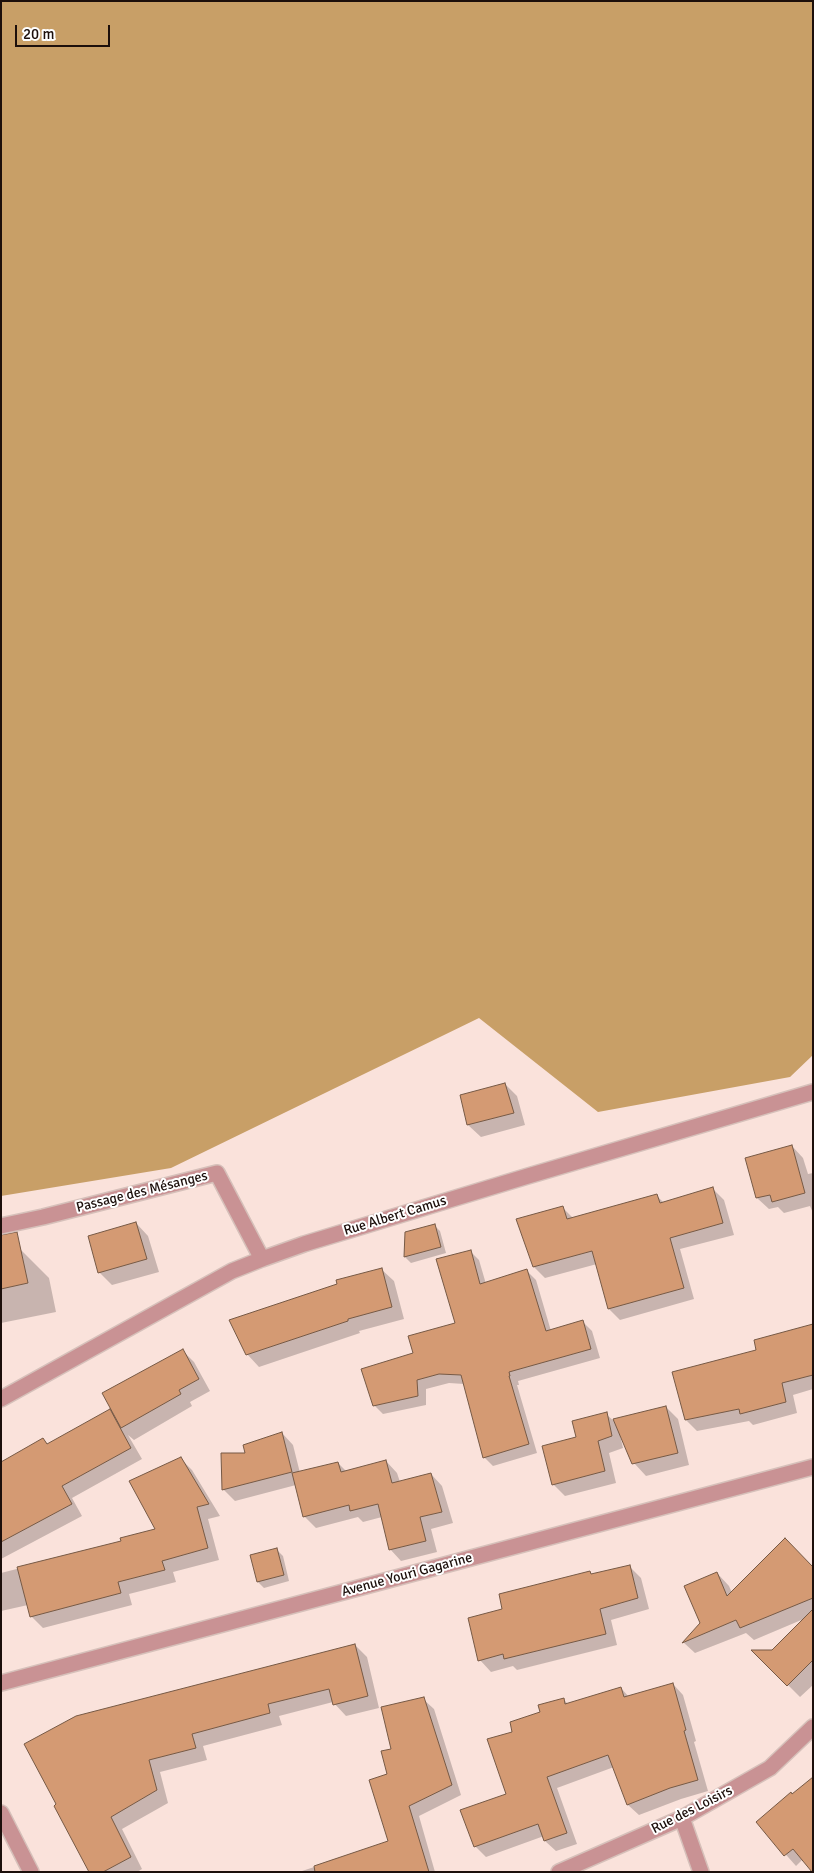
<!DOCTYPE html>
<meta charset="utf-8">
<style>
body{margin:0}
#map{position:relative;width:814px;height:1873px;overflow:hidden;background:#fae2db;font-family:Signika,sans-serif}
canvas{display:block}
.frame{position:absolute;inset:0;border:2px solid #1c0f0b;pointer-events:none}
.scale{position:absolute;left:15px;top:25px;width:95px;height:22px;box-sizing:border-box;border:2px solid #1c0f0b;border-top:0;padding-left:6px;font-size:15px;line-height:18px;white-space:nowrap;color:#1c0f0b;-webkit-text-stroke:4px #fff;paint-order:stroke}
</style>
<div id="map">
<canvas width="814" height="1873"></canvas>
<div class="frame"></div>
<div class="scale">20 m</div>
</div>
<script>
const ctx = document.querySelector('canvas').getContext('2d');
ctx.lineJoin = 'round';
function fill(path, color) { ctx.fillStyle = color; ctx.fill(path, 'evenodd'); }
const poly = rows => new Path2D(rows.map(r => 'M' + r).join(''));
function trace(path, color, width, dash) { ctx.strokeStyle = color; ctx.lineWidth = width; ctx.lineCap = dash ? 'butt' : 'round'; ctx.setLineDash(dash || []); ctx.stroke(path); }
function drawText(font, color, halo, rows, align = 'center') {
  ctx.font = font + ' Signika,sans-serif'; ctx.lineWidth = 4; ctx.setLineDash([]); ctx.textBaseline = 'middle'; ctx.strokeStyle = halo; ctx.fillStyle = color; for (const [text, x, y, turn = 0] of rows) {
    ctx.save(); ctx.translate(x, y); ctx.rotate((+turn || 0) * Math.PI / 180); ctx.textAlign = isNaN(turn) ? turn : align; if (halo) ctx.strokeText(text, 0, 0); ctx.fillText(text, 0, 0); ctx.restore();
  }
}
const forest = poly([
 [1,1,813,1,813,1055,790,1077,598,1112,479,1018,171,1168,1,1196]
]);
const shadow = poly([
 [505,1084,517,1096,525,1125,481,1137,468,1125,462,1096],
 [792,1146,803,1158,808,1174,813,1173,813,1213,810,1206,784,1213,778,1207,769,1209,757,1198,746,1159],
 [713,1189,724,1200,734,1235,680,1249,694,1299,620,1320,609,1309,597,1264,545,1278,534,1267,563,1208,573,1218,657,1196,664,1203],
 [136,1223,148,1236,159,1272,112,1285,99,1272],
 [434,1225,440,1231,446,1253,411,1263,405,1257,406,1233],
 [20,1249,49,1278,56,1312,1,1323,1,1253],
 [470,1251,479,1260,486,1284,527,1271,536,1280,551,1331,583,1322,592,1331,600,1358,518,1381,519,1385,517,1385,537,1453,493,1466,484,1457,464,1384,449,1383,426,1389,426,1405,383,1414,374,1405,415,1354,456,1324],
 [381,1269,394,1281,404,1319,359,1331,360,1333,259,1367,247,1354],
 [813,1325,813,1389,793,1395,797,1413,753,1425,749,1421,697,1431,686,1420,758,1351],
 [182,1350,194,1362,210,1391,190,1402,192,1406,134,1440,128,1435,142,1459,72,1498,82,1516,1,1559,1,1464,43,1439,48,1444,110,1411,115,1415],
 [666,1407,678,1419,689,1465,646,1476,634,1463,620,1435,623,1448,609,1453,616,1483,565,1496,553,1484,578,1438,606,1414,617,1424],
 [282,1433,293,1445,300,1473,338,1463,346,1471,386,1461,397,1473,400,1482,431,1474,442,1486,453,1523,431,1529,437,1552,401,1561,390,1549,382,1517,363,1522,358,1517,316,1528,305,1517,296,1485,235,1501,223,1489,246,1454],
 [180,1458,192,1470,220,1516,208,1519,219,1560,173,1572,176,1582,129,1594,132,1605,43,1628,31,1616,28,1605,1,1611,1,1573,123,1542,157,1530],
 [277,1550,283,1556,289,1581,264,1588,258,1582,251,1556],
 [629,1566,641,1578,649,1609,611,1620,617,1645,517,1670,513,1666,491,1672,480,1660,504,1609,590,1573,592,1575],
 [813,1568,813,1685,800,1697,754,1651,773,1651,806,1618,754,1640,746,1633,695,1653,683,1642,701,1624,717,1573,729,1586,732,1593],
 [355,1645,367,1657,379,1708,346,1716,333,1702,279,1716,282,1725,203,1746,207,1760,160,1772,168,1803,122,1829,142,1869,137,1872,90,1872,55,1806],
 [673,1684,683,1695,696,1741,694,1742,708,1791,681,1799,639,1815,628,1805,614,1767,557,1788,577,1844,556,1851,545,1841,544,1836,486,1857,475,1846,508,1794,514,1732,563,1699,568,1704,621,1688,629,1697],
 [423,1699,434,1709,461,1795,419,1816,435,1872,299,1872,390,1842,388,1775,393,1750],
 [792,1795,803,1859,796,1866,757,1822]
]);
const building = poly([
 [505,1083,514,1113,467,1125,460,1095,505,1083],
 [792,1145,805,1193,772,1202,770,1195,756,1198,745,1158,792,1145],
 [713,1187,723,1223,670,1238,684,1288,608,1309,592,1251,533,1267,516,1219,563,1206,567,1219,657,1194,660,1203,713,1187],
 [136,1222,147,1259,98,1273,88,1236,136,1222],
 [435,1224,441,1247,404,1257,405,1232,435,1224],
 [17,1232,28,1283,1,1289,1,1235,17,1232],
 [471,1250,480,1284,527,1269,546,1331,583,1320,591,1349,509,1372,510,1376,509,1376,529,1444,483,1458,461,1375,439,1374,417,1380,418,1396,373,1406,361,1369,413,1353,408,1336,455,1323,436,1259,471,1250],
 [382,1268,392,1307,348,1319,348,1321,246,1355,229,1320,337,1284,336,1280,382,1268],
 [813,1324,813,1375,782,1383,786,1402,740,1414,739,1409,685,1420,672,1372,756,1350,754,1340,813,1324],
 [183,1349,199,1379,179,1390,181,1394,121,1428,102,1393,183,1349],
 [666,1406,678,1453,632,1464,613,1419,666,1406],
 [110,1409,131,1448,62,1486,72,1504,1,1542,1,1462,43,1438,47,1444,110,1409],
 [607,1412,612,1436,598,1441,605,1471,552,1485,542,1446,576,1437,572,1421,607,1412],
 [282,1432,292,1472,222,1490,221,1453,245,1453,243,1445,282,1432],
 [181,1457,209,1504,197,1507,208,1548,162,1561,165,1570,118,1582,121,1593,30,1617,17,1567,121,1541,120,1538,155,1529,129,1481,181,1457],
 [386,1460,392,1483,431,1473,442,1512,420,1517,426,1541,389,1550,378,1504,350,1511,349,1505,303,1517,292,1473,338,1462,341,1472,386,1460],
 [785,1538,813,1567,813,1598,740,1628,736,1620,682,1643,700,1623,684,1586,717,1572,727,1596,785,1538],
 [277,1548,284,1575,257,1582,250,1555,277,1548],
 [630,1565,638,1598,600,1609,606,1634,504,1659,503,1654,478,1661,468,1618,502,1609,499,1594,590,1571,591,1574,630,1565],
 [813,1609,813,1660,787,1686,751,1650,772,1650,813,1609],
 [355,1644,368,1696,333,1705,329,1689,268,1704,270,1713,192,1734,196,1748,149,1760,157,1790,111,1817,131,1857,103,1872,89,1872,54,1806,56,1804,24,1744,76,1716,355,1644],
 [673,1683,686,1730,684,1731,698,1780,670,1788,627,1805,608,1755,547,1777,567,1833,544,1841,538,1824,474,1847,460,1810,506,1794,487,1739,512,1732,510,1722,540,1712,538,1705,564,1698,565,1704,621,1687,624,1697,673,1683],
 [424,1697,452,1785,409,1806,429,1872,315,1872,314,1866,388,1841,369,1780,387,1774,381,1751,391,1749,381,1707,424,1697],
 [813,1777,813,1872,812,1872,793,1849,784,1856,756,1822,791,1792,792,1794,813,1777]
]);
const minor = poly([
 [1,1226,43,1217,217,1173,262,1259],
 [1,1399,232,1271,262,1259,304,1244,528,1176,813,1092],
 [1,1683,813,1467],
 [1,1813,31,1872],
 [682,1818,701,1872],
 [559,1872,682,1818,770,1768,813,1727]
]);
const streetNames = [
 ["Passage des Mésanges",142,1192,-14],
 ["Rue Albert Camus",395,1216,-17],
 ["Avenue Youri Gagarine",407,1575,-15],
 ["Rue des Loisirs",692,1810,-27]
];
fill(forest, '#c89f67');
fill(shadow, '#0003');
fill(building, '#d49a73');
trace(building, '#765945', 1);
trace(minor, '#d6c0ba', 18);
trace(minor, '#c99294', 15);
drawText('14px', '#1c0f0b', '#fff', streetNames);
</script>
